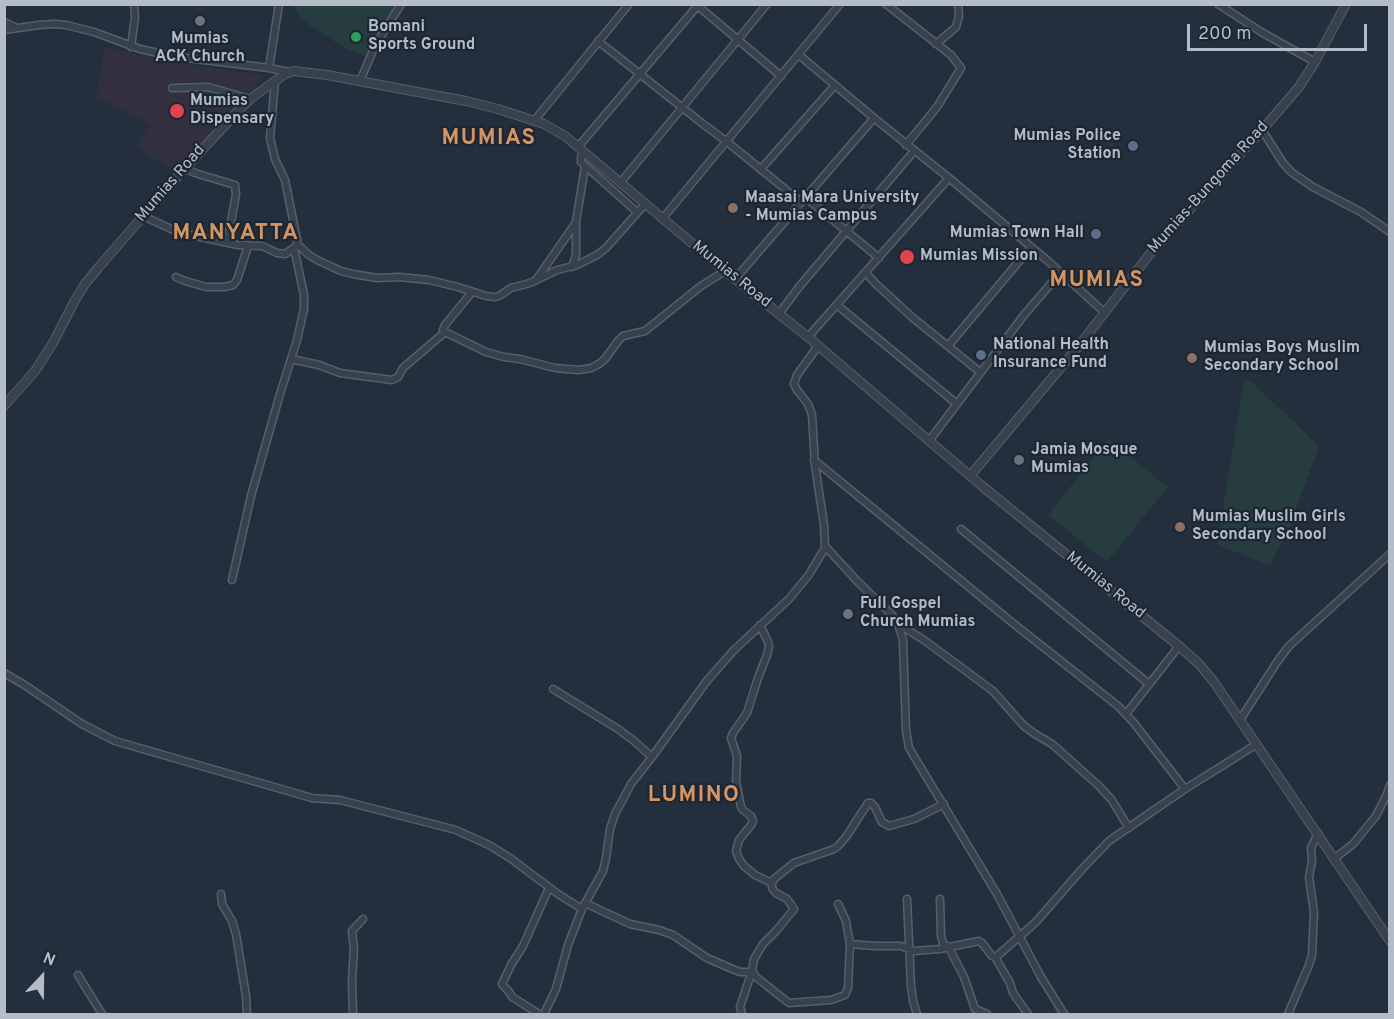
<!DOCTYPE html>
<style>
body{margin:0}
#map{position:relative;width:1394px;height:1019px;overflow:hidden;background:#242f3e;font-family:Overpass,sans-serif}
canvas{display:block}
.frame{position:absolute;inset:0;border:6px solid #b4bcc9;pointer-events:none}
.north{position:absolute;left:12px;top:947px;width:60px;height:60px;-webkit-text-stroke:4px #1d2633;paint-order:stroke;rotate:22deg;font-size:16px;font-weight:700;line-height:24px;text-align:center;color:#b4bcc9}
.north::after{content:'';display:block;margin:auto;width:21px;height:27px;background:#b4bcc9;clip-path:polygon(50% 0,100% 100%,50% 72%,0 100%)}
.scale{position:absolute;left:1187px;top:24px;width:180px;height:27px;box-sizing:border-box;border:3px solid #b4bcc9;border-top:0;padding-left:8px;font-size:18px;line-height:21px;white-space:nowrap;color:#b4bcc9;-webkit-text-stroke:4px #1d2633;paint-order:stroke}
</style>
<div id="map">
<canvas width="1394" height="1019"></canvas>
<div class="frame"></div>
<div class="north">N</div>
<div class="scale">200 m</div>
</div>
<script>
const ctx = document.querySelector('canvas').getContext('2d');
ctx.lineJoin = 'round';
function fill(path, color) { ctx.fillStyle = color; ctx.fill(path, 'evenodd'); }
const poly = rows => new Path2D(rows.map(r => 'M' + r).join(''));
function trace(path, color, width, dash) { ctx.strokeStyle = color; ctx.lineWidth = width; ctx.lineCap = dash ? 'butt' : 'round'; ctx.setLineDash(dash || []); ctx.stroke(path); }
function drawText(font, color, halo, rows, align = 'center') {
  ctx.font = font + ' Overpass,sans-serif'; ctx.lineWidth = 4.5; ctx.setLineDash([]); ctx.textBaseline = 'middle'; ctx.strokeStyle = halo; ctx.fillStyle = color; for (const [text, x, y, turn = 0] of rows) {
    ctx.save(); ctx.translate(x, y); ctx.rotate((+turn || 0) * Math.PI / 180); ctx.textAlign = isNaN(turn) ? turn : align; if (halo) ctx.strokeText(text, 0, 0); ctx.fillText(text, 0, 0); ctx.restore();
  }
}
const medical = poly([
 [105,47,188,65,265,75,175,172,137,147,150,124,96,97]
]);
const green = poly([
 [293,5,407,5,370,58,346,49,300,19],
 [1244,381,1252,382,1319,446,1287,534,1270,565,1217,545],
 [1108,439,1168,487,1107,562,1048,515]
]);
const minor = poly([
 [886,4,951,55,961,68,937,107,906,145],
 [1218,4,1263,33,1315,62],
 [698,6,781,76],
 [4,22,15,27],
 [4,30,39,25,55,24,66,25,94,32,140,49,158,53,179,57,269,68,289,72],
 [598,41,703,124,726,141,801,202],
 [936,44,956,27,959,16,958,4],
 [131,47,135,17,134,4],
 [799,55,874,118,949,178,1048,261,1105,313],
 [269,68,279,4],
 [360,81,375,46,401,4],
 [172,88,208,87,250,99],
 [534,121,629,4],
 [1262,130,1283,163,1291,172,1313,187,1361,212,1390,232],
 [578,147,699,4],
 [584,152,581,157,581,162,637,212],
 [185,168,195,173,235,185,236,195,227,242],
 [761,169,835,85],
 [621,182,767,4],
 [805,197,879,258],
 [143,216,171,229,191,235,238,245,262,246,277,253,285,254,298,245,285,180,275,159,270,138,275,81],
 [663,218,840,4],
 [298,245,309,255,317,260,341,271,353,274,377,278,399,277,429,280,458,287,486,296,495,297,499,296,511,288,530,283,557,270,577,265,597,255,606,248,645,204],
 [572,267,576,255,576,222,585,166],
 [866,273,876,284,913,318,980,372],
 [176,277,185,281,206,287,224,287,233,285,237,280,248,246],
 [735,279,874,118],
 [536,280,575,224],
 [472,292,445,325,443,330,445,332,486,352,504,357,520,359,555,368,579,370,591,368,599,364,605,359,618,341,623,336,645,331,701,286,725,271],
 [837,305,957,404],
 [779,314,799,287,914,151],
 [808,337,949,178],
 [948,346,1031,247],
 [291,359,319,365,340,373,392,380,398,377,403,368,445,332],
 [929,441,1024,315,1060,273],
 [814,460,1014,624,1118,706,1134,723,1185,789],
 [961,529,1149,684],
 [825,546,857,581,892,615,898,624,903,640,906,730,909,748,997,894,1041,977,1064,1014],
 [232,580,251,496,280,394,297,340,304,309,304,295,294,248],
 [898,624,924,640,993,691,1024,726,1035,734,1052,744,1099,786,1111,799,1129,828],
 [760,625,768,642,769,646,767,655,758,678,747,713,733,733,731,738,737,756,736,781,741,807,743,810,751,816,753,821,751,825,739,840,736,851,739,859,744,866,755,875,772,883],
 [4,673,23,684,82,724,115,741,312,798,340,800,456,830,489,845,510,858,558,894,582,909],
 [553,689,618,729,634,741,652,757],
 [1126,714,1179,646],
 [1240,720,1277,662,1289,646,1390,554],
 [1334,859,1353,844,1376,816,1387,794,1390,785],
 [221,894,222,904,232,921,236,934,246,996,247,1014],
 [907,899,911,986,913,1001,917,1014],
 [940,899,941,936,944,947],
 [585,903,630,924,659,930,673,935,707,958,730,968,740,972,751,972],
 [850,944,875,946,901,946,914,951,940,949,979,941,982,943,992,956,996,957,1036,922,1082,869,1109,841,1185,789,1257,744],
 [948,946,964,977,975,1009,987,1014],
 [995,957,1010,983,1013,993,1028,1014],
 [752,971,756,977,789,1003,831,1000,845,995,848,988,850,944,846,921,838,904],
 [78,975,102,1014],
 [353,1014,352,980,354,949,352,931,363,919],
 [539,1014,512,997,510,993,502,984,511,965,523,946,549,888],
 [544,1014,556,989,568,945,582,909,603,871,606,858,610,829,615,814,631,784,652,757,706,682,734,650,789,599,808,576,825,548,824,525,815,465,812,415,808,404,797,390,794,384,797,375,818,346],
 [742,1014,740,1007,752,971,754,959,763,944,776,931,794,909,787,899,776,893,772,888,772,883,774,879,794,863,834,849,838,846,846,837,868,803,871,803,875,807,882,822,889,826,914,819,944,804],
 [1288,1014,1309,965,1312,955,1314,912,1309,877,1312,861,1311,848,1318,833]
]);
const tertiary = poly([
 [4,406,35,371,53,343,74,302,85,284,98,268,185,168,241,108,250,99,285,74,293,71,327,75,466,101,498,109,544,124,565,136,584,152,725,271,808,337,982,486,1179,646,1199,664,1214,682,1390,941],
 [970,476,1078,347,1149,255,1262,130,1299,87,1315,62,1346,4]
]);
const markers = [
 [200,21,6,"#6b7280"],
 [356,37,6,"#2e9e5b"],
 [177,111,8,"#e0444e"],
 [1133,146,6,"#5c6f8a"],
 [733,208,6,"#8d6e63"],
 [1096,234,6,"#5c6f8a"],
 [907,257,8,"#e0444e"],
 [981,355,6,"#5c6f8a"],
 [1192,358,6,"#8d6e63"],
 [1019,460,6,"#6b7280"],
 [1180,527,6,"#8d6e63"],
 [848,614,6,"#6b7280"]
];
const poiNames = [
 ["Bomani",368,28],
 ["Sports Ground",368,46],
 ["Mumias",200,40,"center"],
 ["ACK Church",200,58,"center"],
 ["Mumias",190,102],
 ["Dispensary",190,120],
 ["Mumias Police",1121,137,"right"],
 ["Station",1121,155,"right"],
 ["Maasai Mara University",745,199],
 ["- Mumias Campus",745,217],
 ["Mumias Town Hall",1084,234,"right"],
 ["Mumias Mission",920,257],
 ["National Health",993,346],
 ["Insurance Fund",993,364],
 ["Mumias Boys Muslim",1204,349],
 ["Secondary School",1204,367],
 ["Jamia Mosque",1031,451],
 ["Mumias",1031,469],
 ["Mumias Muslim Girls",1192,518],
 ["Secondary School",1192,536],
 ["Full Gospel",860,605],
 ["Church Mumias",860,623]
];
const streetNames = [
 ["Mumias Road",171,184,-49],
 ["Mumias-Bungoma Road",1209,188,-48],
 ["Mumias Road",731,275,39],
 ["Mumias Road",1105,586,39]
];
const districtNames = [
 ["MUMIAS",489,140],
 ["MANYATTA",236,235],
 ["MUMIAS",1097,282],
 ["LUMINO",694,797]
];
fill(medical, '#32303f');
fill(green, '#263c3f');
trace(minor, '#565f6c', 9);
trace(tertiary, '#565f6c', 10);
trace(minor, '#38414e', 6);
trace(tertiary, '#38414e', 8);
for (const [x, y, r, color] of markers) { const dot = new Path2D(); dot.arc(x, y, r, 0, 2 * Math.PI); ctx.fillStyle = color; ctx.fill(dot); trace(dot, '#1d2633', 2); }
drawText('bold 16px', '#b4bcc9', '#1d2633', poiNames, 'left');
drawText('16px', '#b4bcc9', '#1d2633', streetNames);
ctx.letterSpacing = '1.5px';
drawText('bold 22px', '#d59563', '#1d2633', districtNames);
ctx.letterSpacing = '0px';
</script>
